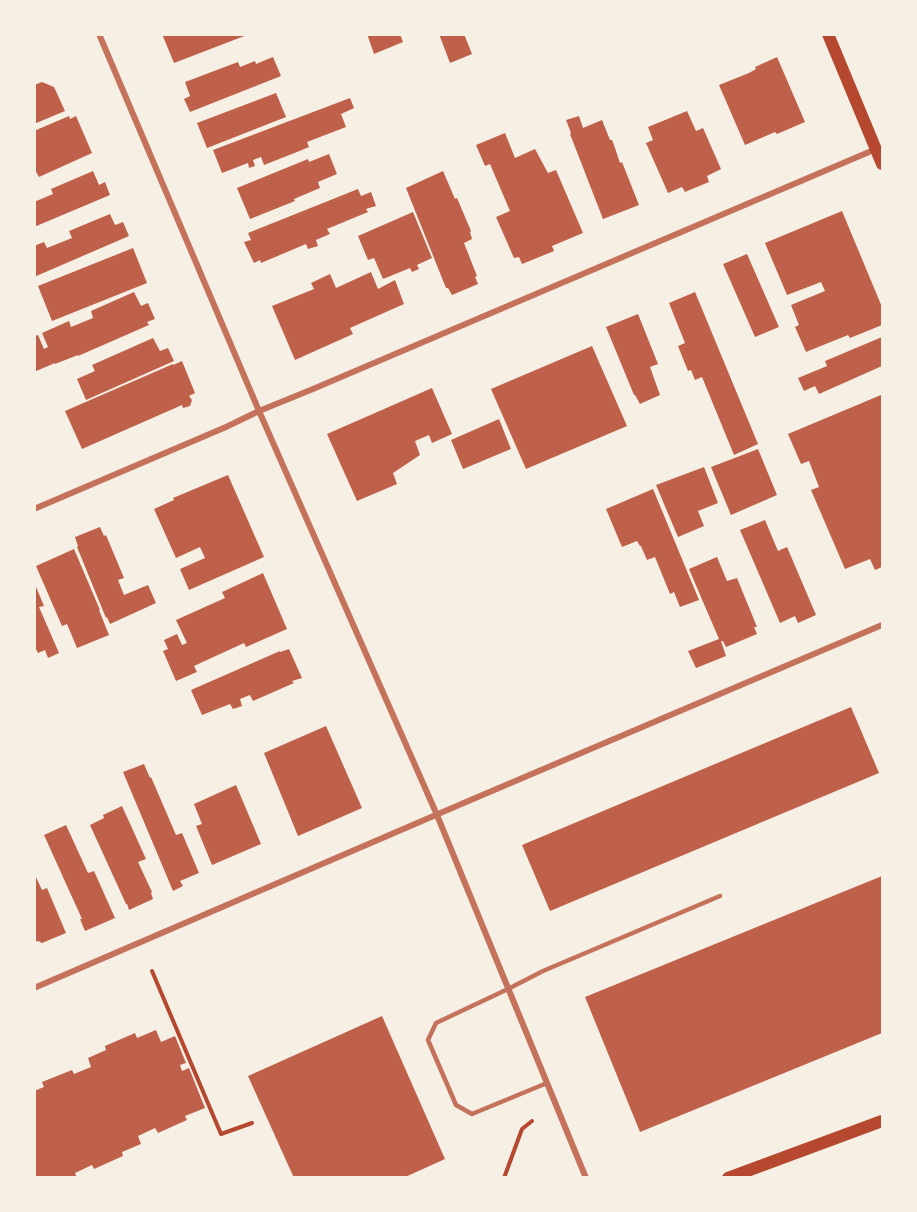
<!DOCTYPE html>
<style>
body{margin:0}
#map{position:relative;width:917px;height:1212px;overflow:hidden;background:#f6efe4;font-family:"Open Sans",sans-serif}
canvas{display:block}
.frame{position:absolute;inset:0;border:36px solid #f6efe4;pointer-events:none}
</style>
<div id="map">
<canvas width="917" height="1212"></canvas>
<div class="frame"></div>
</div>
<script>
const ctx = document.querySelector('canvas').getContext('2d');
ctx.lineJoin = 'round';
function fill(path, color) { ctx.fillStyle = color; ctx.fill(path, 'evenodd'); }
const poly = rows => new Path2D(rows.map(r => 'M' + r).join(''));
function trace(path, color, width, dash) { ctx.strokeStyle = color; ctx.lineWidth = width; ctx.lineCap = dash ? 'butt' : 'round'; ctx.setLineDash(dash || []); ctx.stroke(path); }
const building = poly([
 [162,34,247,34,247,35,174,63],
 [367,34,400,34,403,42,374,54],
 [439,34,464,34,472,54,450,63],
 [273,57,281,76,190,112,184,99,190,96,185,82,238,62,240,67,255,61,256,64],
 [777,57,805,122,777,134,775,132,745,145,719,85,749,73,756,69,755,67],
 [42,82,54,87,65,111,34,124,34,85],
 [276,93,286,117,207,148,197,123],
 [350,98,354,108,341,114,346,127,307,142,309,147,302,150,264,165,261,157,253,160,255,166,249,168,248,163,222,173,213,150],
 [687,111,696,131,703,128,721,169,707,176,709,182,685,192,682,187,668,193,646,143,653,140,648,127],
 [69,116,70,119,76,116,92,153,39,177,34,168,34,131],
 [579,116,583,128,602,120,610,140,612,140,614,145,620,163,622,162,639,205,603,219,570,134,571,133,566,120],
 [505,133,515,158,535,149,548,173,556,170,583,233,552,246,554,251,522,264,519,257,514,258,496,217,510,211,490,164,485,166,476,145],
 [329,154,337,174,318,182,320,188,294,199,295,201,250,219,237,188,308,159,309,162],
 [93,171,99,185,105,182,110,195,34,227,34,202,53,194,51,189],
 [443,171,455,199,457,198,471,231,470,232,472,239,464,243,477,276,475,277,478,284,452,295,448,288,446,288,406,188],
 [358,189,361,196,371,192,376,206,366,209,368,212,327,229,330,234,316,240,318,246,308,249,306,244,261,263,260,260,254,263,244,242,251,240,248,233],
 [842,211,882,307,882,325,850,338,848,335,806,352,795,327,799,325,791,305,825,291,821,282,787,295,765,243],
 [413,212,432,258,417,265,419,269,412,272,410,268,383,279,374,258,368,260,358,236],
 [110,214,115,225,123,222,129,236,34,277,34,246,44,242,47,248,72,238,69,231],
 [133,248,147,283,52,321,38,286],
 [747,254,779,327,755,337,723,264],
 [371,272,378,289,395,280,404,304,350,328,353,334,295,360,272,306,314,289,311,283,330,274,336,288],
 [134,292,141,306,148,303,155,319,147,322,149,325,78,356,78,355,55,364,55,363,34,372,34,336,38,335,44,349,48,347,42,333,69,321,71,327,93,318,91,311],
 [695,292,758,444,734,455,702,377,695,380,691,370,688,371,678,346,685,343,669,303],
 [638,314,658,364,650,367,660,395,640,404,635,395,634,395,606,327],
 [882,337,882,366,819,394,815,386,804,391,798,378,827,366,825,361],
 [153,338,160,351,168,348,174,361,86,400,77,379,95,371,92,365],
 [592,346,627,426,526,469,491,389],
 [182,361,195,393,189,396,192,400,190,406,183,408,182,405,82,449,65,411,173,364,173,365],
 [432,388,452,434,432,443,429,435,415,441,420,455,393,473,397,484,357,501,327,434],
 [881,395,882,398,882,567,875,570,870,559,845,569,811,490,819,487,809,461,801,464,788,434],
 [499,419,511,449,463,469,451,440],
 [758,449,777,495,731,515,711,467],
 [704,467,718,503,698,511,704,526,678,537,656,485],
 [228,475,264,557,189,590,180,569,205,558,200,547,176,558,154,509,174,500,173,498],
 [653,489,699,600,680,607,674,592,670,594,655,557,647,560,641,546,640,546,637,541,622,547,606,509],
 [765,520,778,551,787,547,816,615,798,623,795,616,780,623,740,530],
 [100,527,104,536,106,535,124,578,118,580,124,595,148,585,156,603,110,624,107,617,106,618,77,547,78,546,75,537],
 [74,549,100,610,99,610,109,635,77,648,67,624,62,626,36,566],
 [717,557,727,581,737,578,757,627,754,627,757,634,726,647,723,641,721,641,726,656,696,668,688,651,719,639,689,569],
 [263,573,287,629,246,647,244,643,194,666,197,672,176,681,163,651,168,649,164,640,177,634,182,645,187,643,176,620,225,598,222,592],
 [34,582,44,606,39,607,59,653,48,658,45,650,38,653,34,645],
 [289,649,302,678,292,681,294,683,253,701,250,695,240,699,242,706,233,709,230,704,202,715,191,690,280,651,280,652],
 [851,707,879,773,550,911,522,845],
 [326,726,362,808,298,836,264,753],
 [144,764,150,778,151,777,176,835,182,833,199,873,180,881,183,886,173,891,123,772],
 [236,785,261,844,212,865,196,826,202,824,194,804],
 [122,806,146,859,138,862,152,892,151,893,153,899,129,910,127,904,126,904,90,825,104,818,103,815],
 [66,825,88,873,94,871,115,918,85,931,80,919,82,919,44,835],
 [34,873,42,890,47,888,66,933,42,943,38,941,34,942],
 [882,876,882,1033,640,1132,585,997],
 [382,1016,445,1159,403,1178,294,1178,248,1076],
 [156,1030,161,1042,175,1036,186,1063,180,1065,182,1071,189,1068,205,1108,185,1116,187,1120,158,1133,155,1128,138,1136,141,1144,122,1152,123,1156,94,1169,92,1165,75,1173,77,1178,34,1178,34,1091,44,1087,42,1082,72,1070,74,1074,91,1067,88,1058,106,1050,105,1046,135,1033,137,1038]
]);
const path = poly([
 [152,971,221,1134,252,1123],
 [504,1178,522,1129,532,1121]
]);
const service = poly([
 [547,1083,472,1114,456,1105,428,1040,436,1023,508,989,543,971,720,896]
]);
const minor = poly([
 [99,34,259,411,437,815,586,1178],
 [34,509,226,427,259,411,313,389,876,149],
 [34,988,466,802,882,625]
]);
const secondary = poly([
 [828,34,882,164],
 [728,1178,882,1121]
]);
fill(building, '#bf614a');
trace(path, '#b5482f', 4);
trace(service, '#c5725c', 4.5);
trace(minor, '#c5725c', 6);
trace(secondary, '#b5482f', 12);
</script>
